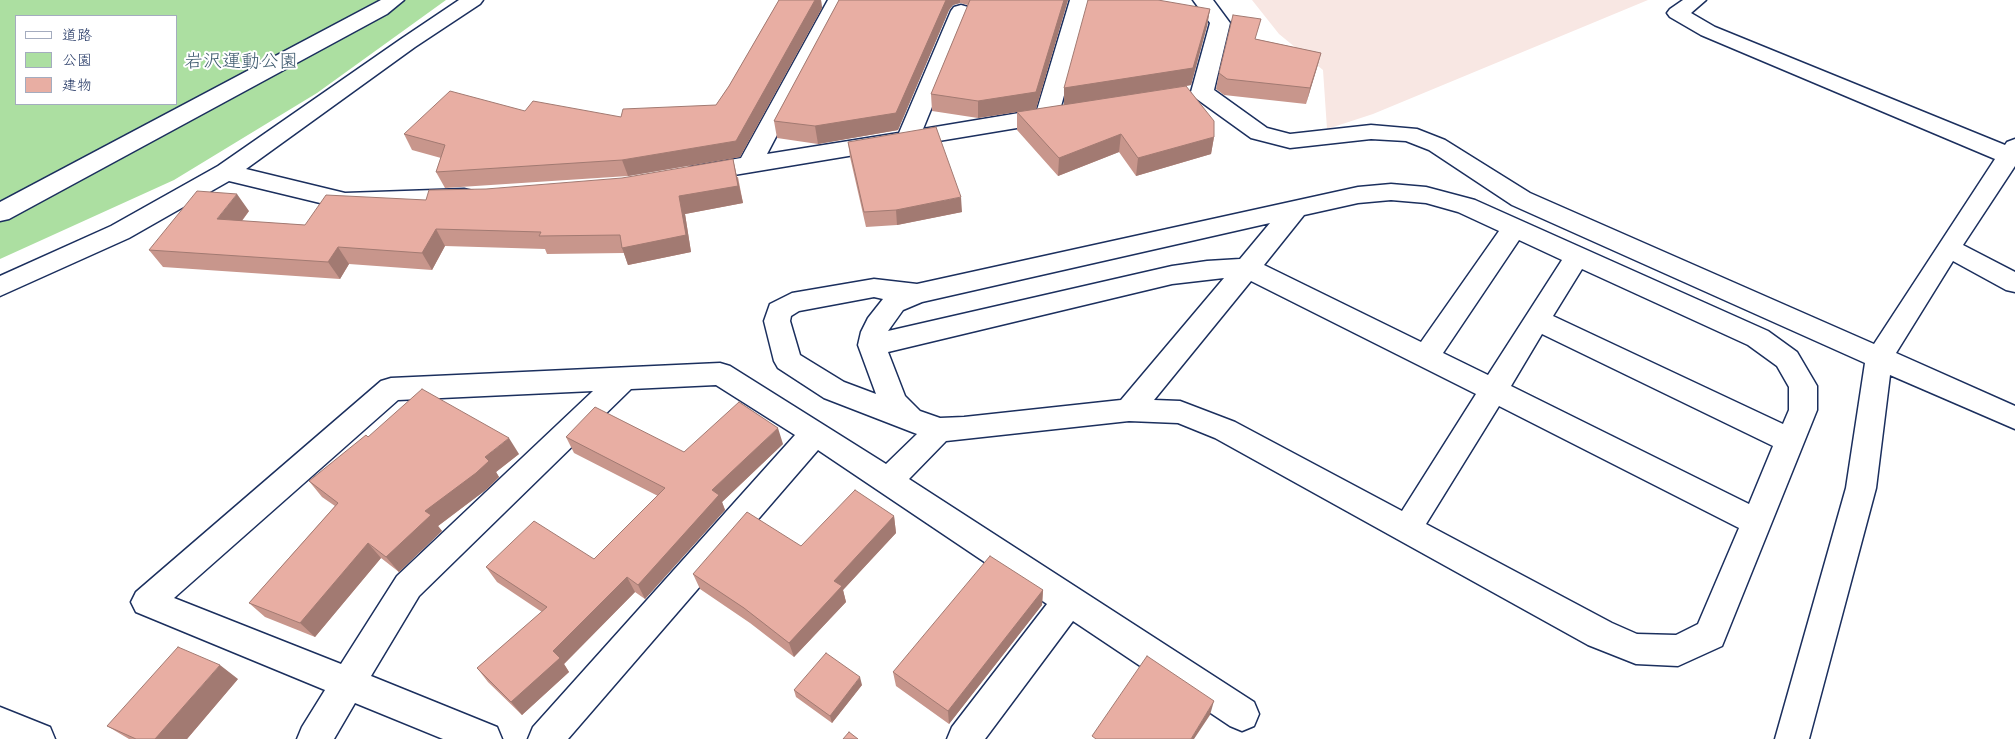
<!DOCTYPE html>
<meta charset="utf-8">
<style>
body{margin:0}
#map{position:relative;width:2015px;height:739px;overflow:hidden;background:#fff;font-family:"Indie Flower","Klee One",sans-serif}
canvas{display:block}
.legend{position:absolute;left:15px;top:15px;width:162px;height:90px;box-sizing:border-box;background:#fff;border:1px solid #a4acbf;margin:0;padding:6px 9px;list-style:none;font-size:15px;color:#1b2f5e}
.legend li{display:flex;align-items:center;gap:10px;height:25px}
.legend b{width:25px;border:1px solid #a4acbf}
</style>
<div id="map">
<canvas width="2015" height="739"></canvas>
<ul class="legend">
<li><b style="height:6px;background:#fff"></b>道路</li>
<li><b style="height:14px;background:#acdfa1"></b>公園</li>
<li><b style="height:14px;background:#e8aea3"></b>建物</li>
</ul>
</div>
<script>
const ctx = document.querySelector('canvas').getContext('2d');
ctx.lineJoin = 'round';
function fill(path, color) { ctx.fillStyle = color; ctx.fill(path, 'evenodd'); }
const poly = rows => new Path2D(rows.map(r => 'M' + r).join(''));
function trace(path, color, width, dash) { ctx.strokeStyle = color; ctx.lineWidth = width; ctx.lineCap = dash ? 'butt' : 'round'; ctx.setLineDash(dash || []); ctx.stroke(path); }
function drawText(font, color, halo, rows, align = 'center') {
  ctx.font = font + ' "Indie Flower","Klee One",sans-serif'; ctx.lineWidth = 4; ctx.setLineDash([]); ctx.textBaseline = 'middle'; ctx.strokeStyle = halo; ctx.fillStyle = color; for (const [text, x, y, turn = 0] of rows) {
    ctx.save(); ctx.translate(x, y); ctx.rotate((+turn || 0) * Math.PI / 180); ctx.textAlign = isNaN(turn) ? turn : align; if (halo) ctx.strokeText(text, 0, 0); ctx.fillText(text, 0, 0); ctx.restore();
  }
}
const built = poly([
 [1252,0,1648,0,1373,114,1327,129,1323,70,1279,34]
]);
const green = poly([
 [0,0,446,0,317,93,174,180,0,259],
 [16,16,176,16,176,104,16,104]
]);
const minor = poly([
 [381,0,404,0,387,14,9,219,0,221,0,202,381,0],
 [459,0,483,0,480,4,415,47,246,169,345,193,464,189,473,191,476,197,473,203,464,205,345,209,229,181,129,238,0,296,0,276,111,226,218,166,401,39,459,0],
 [828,0,844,0,846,3,767,154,899,133,951,11,954,7,961,5,968,7,971,11,923,129,1037,110,1070,0,1090,0,1060,110,1064,115,1061,120,1053,122,698,181,690,179,686,173,690,167,741,158,828,0],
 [1193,0,1213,0,1230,23,1214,90,1267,128,1290,134,1371,125,1417,129,1445,140,1530,193,1874,344,1995,159,1701,35,1670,17,1667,13,1670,9,1683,0,1706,0,1691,13,1715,27,2005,145,2007,142,2015,139,2015,166,1963,245,2015,272,2015,292,2006,290,1953,261,1896,353,2015,406,2015,429,1890,375,1876,488,1809,739,1775,739,1846,488,1865,363,1512,205,1429,150,1406,141,1371,139,1290,148,1251,138,1194,97,1191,92,1210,23,1193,0],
 [1391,184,1426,187,1475,200,1768,331,1797,352,1817,386,1817,410,1722,646,1678,666,1636,664,1588,645,1215,438,1178,423,1129,421,946,441,909,479,1254,702,1259,714,1254,726,1242,731,1230,726,1073,621,985,739,947,739,952,727,1047,604,818,450,568,739,528,739,533,727,795,435,716,385,631,389,419,596,371,676,497,727,502,739,443,739,355,703,334,739,297,739,302,727,325,690,136,612,131,602,136,592,381,381,391,378,720,363,730,366,886,464,917,434,824,398,778,368,774,361,764,321,770,304,792,293,874,279,917,284,1358,187,1391,184],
 [1391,200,1426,203,1458,212,1499,231,1421,342,1264,265,1304,215,1358,203,1391,200],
 [1270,223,1240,259,1207,261,1172,266,888,331,903,310,922,302,1270,223],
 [1519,240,1562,260,1488,375,1443,353,1519,240],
 [1582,269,1748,345,1777,366,1789,387,1789,410,1783,424,1553,316,1582,269],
 [1224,278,1121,400,964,417,940,418,920,411,905,396,888,352,1172,284,1224,278],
 [1251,281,1476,394,1402,511,1235,422,1180,401,1154,400,1251,281],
 [874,297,883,299,868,318,861,332,858,345,876,394,844,382,800,355,790,321,791,316,799,311,874,297],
 [1542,334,1773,446,1749,504,1511,386,1542,334],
 [593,391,397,576,341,664,174,598,398,400,593,391],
 [1499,406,1739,528,1698,624,1676,635,1637,634,1612,623,1426,524,1499,406],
 [0,707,50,727,55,739,0,739,0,707]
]);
const wall = poly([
 [779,0,821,0,822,8,740,157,628,176,445,188,436,172,441,158,412,150,404,134,525,111,621,117,716,105,729,86],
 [839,0,1068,0,1036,109,978,118,932,111,931,94,968,5,960,3,953,5,949,10,898,130,818,144,777,138,774,121],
 [1210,9,1207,26,1191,85,1186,86,1214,137,1211,154,1136,176,1119,152,1058,176,1017,130,1017,112,1064,105,1064,88],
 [1256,39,1321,53,1306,104,1224,95,1216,89,1219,73],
 [848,142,962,212,897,225,866,227,850,157],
 [738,177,743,203,685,214,691,252,628,265,624,253,547,254,545,249,445,246,432,270,349,264,340,279,163,267,149,250,249,211,242,221,305,225,426,200],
 [368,437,519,454,496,472,499,477,487,489,438,526,442,531,399,572,381,558,315,637,265,617,249,603,335,506,322,497,309,481],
 [566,437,684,452,783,444,722,502,725,510,645,599,635,592,564,664,569,672,522,715,488,682,477,668,542,612,497,582,486,567,594,559,658,496,574,453],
 [894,516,896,533,843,590,846,602,794,657,750,623,700,589,693,574,801,546],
 [1043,590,1042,605,949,724,896,686,893,672],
 [238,679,187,739,129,739,107,726],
 [862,685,832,723,796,697,794,690]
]);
const shadedWall = poly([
 [815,0,821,0,822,8,740,157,628,176,622,160,736,141],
 [946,0,960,0,960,3,953,5,949,10,898,130,818,144,815,126],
 [1064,0,1068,0,1036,109,978,118,978,101],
 [1210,9,1207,26,1191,85,1064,105,1064,88],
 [1321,53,1317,68,1306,104,1310,88],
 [1121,134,1119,152,1058,176,1059,158],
 [1214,137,1211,154,1136,176,1138,158],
 [733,159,743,203,685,214,691,252,628,265,622,248,679,196],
 [237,194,249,211,230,236,217,219],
 [961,197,962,212,897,225,896,210],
 [436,229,445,246,432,270,422,253],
 [338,247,349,264,340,279,328,262],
 [778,428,783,444,722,502,725,510,645,599,638,585,712,490],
 [509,438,519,454,496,472,499,477,487,489,438,526,442,531,399,572,386,557,425,511,485,457],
 [894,516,896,533,843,590,846,602,794,657,789,643,834,581],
 [368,543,381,558,315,637,300,623],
 [627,577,635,592,564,664,569,672,522,715,511,702,553,651],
 [1043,590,1042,605,949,724,948,711],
 [220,665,238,679,187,739,155,739],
 [860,677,862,685,832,723,830,716],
 [1214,701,1210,715,1194,739,1191,739]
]);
const building = poly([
 [779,0,815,0,736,141,622,160,436,172,445,145,404,134,450,91,525,111,533,101,621,117,623,109,716,105,729,86,779,0],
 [839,0,946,0,896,113,815,126,774,121,839,0],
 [970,0,1064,0,1036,92,978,101,931,94,970,0],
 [1088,0,1158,0,1210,9,1193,68,1064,88,1088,0],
 [1233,15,1261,19,1255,39,1321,53,1310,88,1227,79,1219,73,1233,15],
 [1186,86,1214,121,1214,137,1138,158,1121,134,1059,158,1017,112,1186,86],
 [936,127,961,197,896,210,864,212,848,142,936,127],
 [733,159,738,186,679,196,686,235,622,248,620,235,539,236,541,232,436,229,422,253,338,247,328,262,149,250,197,191,237,194,217,219,305,225,326,195,426,200,429,190,486,189,622,178,733,159],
 [422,389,509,438,485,457,489,461,476,473,425,511,431,515,386,557,368,543,300,623,249,603,338,503,309,481,366,435,368,437,422,389],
 [739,402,778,428,712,490,719,495,638,585,627,577,553,651,560,658,511,702,477,668,547,607,486,567,534,521,594,559,665,488,566,437,595,407,684,452,739,402],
 [855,490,894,516,834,581,842,586,789,643,744,608,693,574,747,512,801,546,855,490],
 [990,556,1043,590,948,711,893,672,990,556],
 [178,647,220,665,155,739,136,739,107,726,178,647],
 [826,653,860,677,830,716,794,690,826,653],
 [1147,656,1214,701,1191,739,1096,739,1092,736,1147,656],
 [849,732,858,739,843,739,849,732]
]);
const farParknames = [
 ["岩沢運動公園",241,64]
];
fill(built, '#f8e7e3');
fill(green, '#acdfa1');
trace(minor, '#1b2f5e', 3);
fill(minor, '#fff');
fill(wall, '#c8968c');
fill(shadedWall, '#a27a72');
fill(building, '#e8aea3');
trace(building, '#a27a72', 1);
drawText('19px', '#3f5b6f', '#fff', farParknames);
</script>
